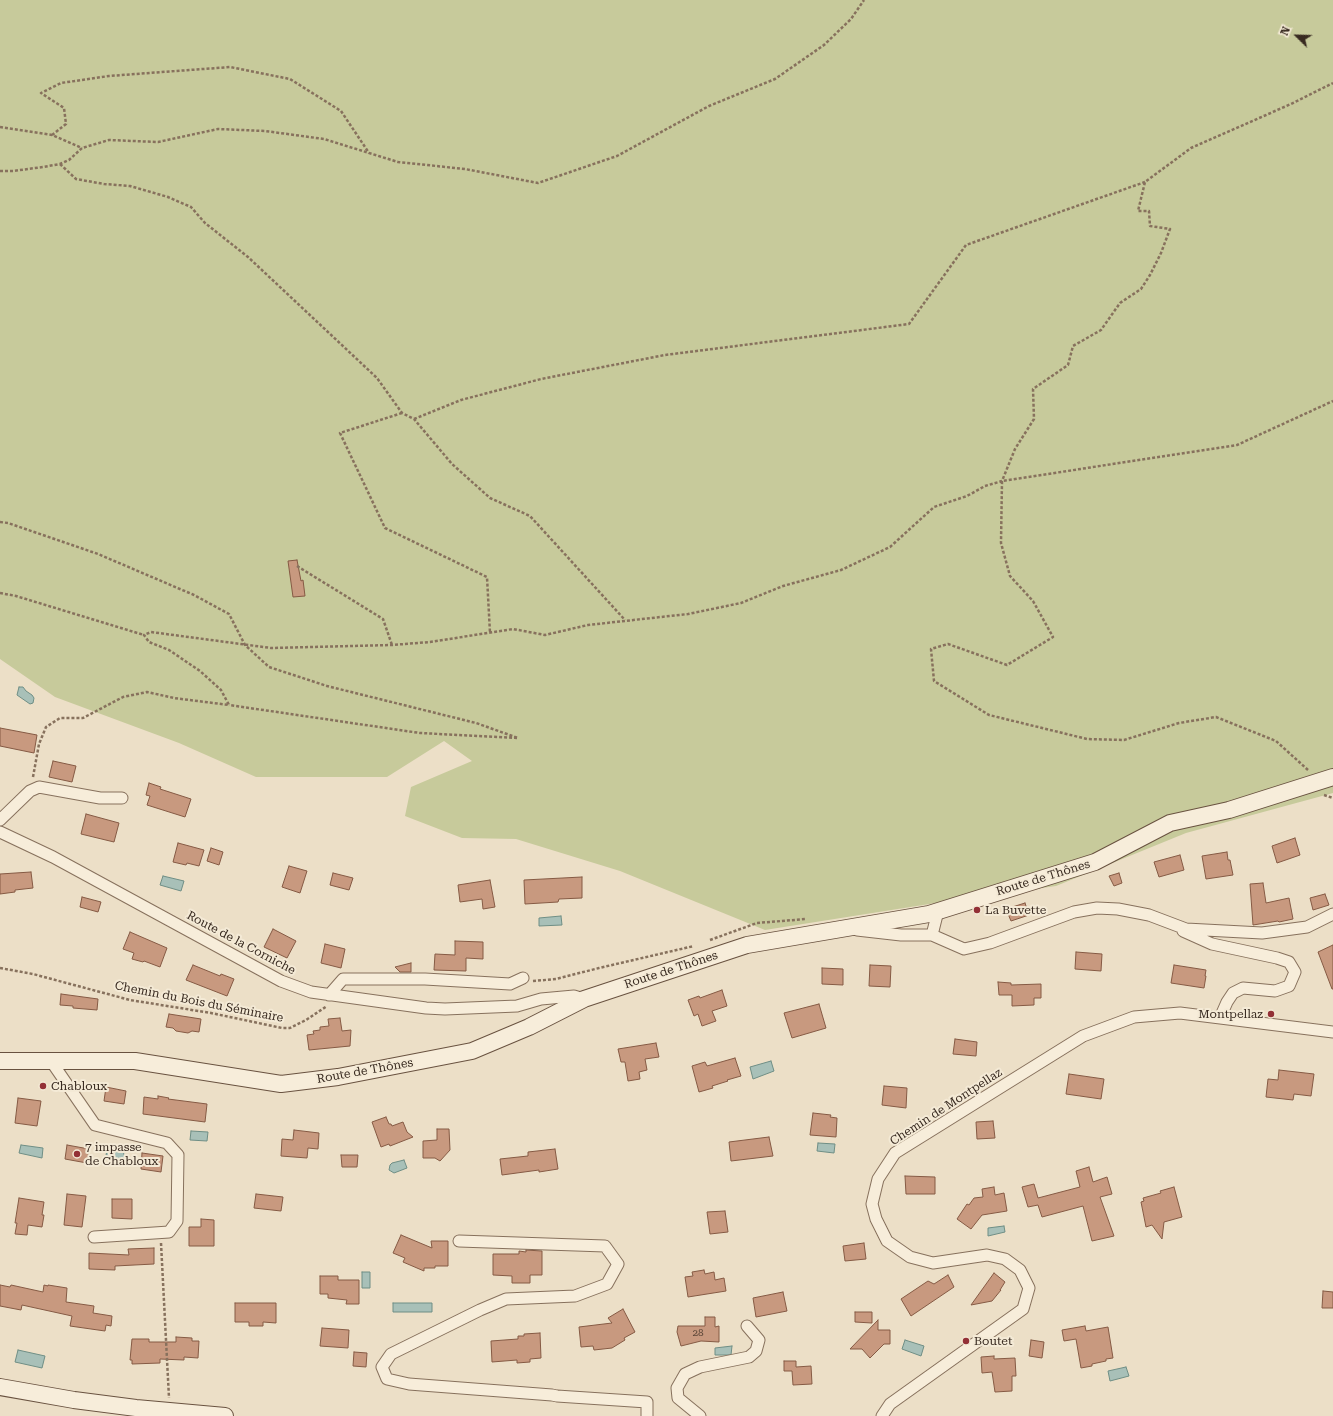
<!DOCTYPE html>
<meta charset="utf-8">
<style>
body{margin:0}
#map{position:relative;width:1333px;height:1416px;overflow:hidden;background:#ecdfc7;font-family:"Roboto Serif",serif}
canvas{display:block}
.north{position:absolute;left:1277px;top:16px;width:40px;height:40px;-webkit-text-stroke:3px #f4ead6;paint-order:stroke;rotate:293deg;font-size:11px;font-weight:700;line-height:16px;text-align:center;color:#382a20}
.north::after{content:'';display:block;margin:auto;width:14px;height:18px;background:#382a20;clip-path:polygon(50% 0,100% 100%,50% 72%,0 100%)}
</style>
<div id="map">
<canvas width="1333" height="1416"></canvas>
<div class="north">N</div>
</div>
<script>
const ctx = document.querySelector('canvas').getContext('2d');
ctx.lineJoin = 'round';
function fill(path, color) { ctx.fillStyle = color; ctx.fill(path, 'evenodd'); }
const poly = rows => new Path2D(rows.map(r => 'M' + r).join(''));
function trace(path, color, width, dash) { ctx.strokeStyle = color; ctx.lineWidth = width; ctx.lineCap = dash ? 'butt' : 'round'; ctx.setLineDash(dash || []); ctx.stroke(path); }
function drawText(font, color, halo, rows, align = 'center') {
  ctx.font = font + ' "Roboto Serif",serif'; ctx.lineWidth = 4; ctx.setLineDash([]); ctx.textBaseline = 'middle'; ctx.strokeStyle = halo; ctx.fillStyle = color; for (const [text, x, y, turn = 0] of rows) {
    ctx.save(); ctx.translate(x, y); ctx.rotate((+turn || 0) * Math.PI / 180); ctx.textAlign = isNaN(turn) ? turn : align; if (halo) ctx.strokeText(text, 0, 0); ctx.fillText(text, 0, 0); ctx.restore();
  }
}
const green = poly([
 [0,0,1333,0,1333,793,1186,833,1056,886,961,899,765,930,620,871,516,839,462,838,405,816,411,787,472,761,444,741,387,777,256,777,179,743,55,697,0,659]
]);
const water = poly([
 [19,687,23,687,26,691,32,695,34,698,33,703,30,704,17,695,19,687],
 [163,876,184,881,181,891,160,885,163,876],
 [561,916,562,925,539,926,539,918,561,916],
 [771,1061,774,1071,753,1079,750,1067,771,1061],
 [191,1131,208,1132,207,1141,190,1140,191,1131],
 [818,1143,835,1144,834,1153,817,1151,818,1143],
 [21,1145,43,1148,42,1158,19,1153,21,1145],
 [111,1149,116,1151,119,1149,123,1151,125,1158,123,1161,120,1163,115,1161,112,1162,108,1160,106,1154,108,1151,111,1149],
 [404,1160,407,1168,394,1173,389,1170,390,1165,392,1163,404,1160],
 [1004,1226,1005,1232,988,1236,988,1228,1004,1226],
 [362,1272,370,1272,370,1288,362,1288,362,1272],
 [393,1303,432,1303,432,1312,393,1312,393,1303],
 [905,1340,924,1346,921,1356,902,1349,905,1340],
 [732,1346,731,1355,715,1355,715,1348,732,1346],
 [18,1350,45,1356,42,1368,15,1362,18,1350],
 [1126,1367,1129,1376,1110,1381,1108,1371,1126,1367]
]);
const building = poly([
 [297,560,301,581,303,580,305,596,293,597,288,561,297,560],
 [0,728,37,735,34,753,0,746,0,728],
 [53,761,76,766,72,782,49,777,53,761],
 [149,783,161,787,160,789,191,799,185,817,147,805,150,796,146,795,149,783],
 [86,814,119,823,114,842,81,834,86,814],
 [1295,838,1300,855,1277,863,1272,846,1295,838],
 [178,843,204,850,199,866,187,863,186,865,173,862,178,843],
 [211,848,223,852,219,865,207,861,211,848],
 [1227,852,1228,860,1230,860,1233,875,1206,879,1202,856,1227,852],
 [1180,855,1184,870,1159,877,1154,862,1180,855],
 [289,866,307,871,300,893,282,887,289,866],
 [31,872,33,888,15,890,15,892,0,894,0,874,31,872],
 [333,873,353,878,349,890,330,885,333,873],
 [1119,873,1122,883,1114,886,1109,876,1119,873],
 [582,877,582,898,559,899,558,902,525,904,524,880,582,877],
 [490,880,495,907,483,909,482,899,460,902,458,885,490,880],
 [1263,883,1266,903,1289,898,1293,919,1279,922,1278,921,1253,925,1250,884,1263,883],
 [1325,894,1329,905,1313,910,1310,898,1325,894],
 [82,897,101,902,98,912,80,907,82,897],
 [1025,903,1029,915,1011,921,1006,909,1025,903],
 [273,929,296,941,287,958,264,947,273,929],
 [130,932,167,948,160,967,144,961,143,962,132,959,134,953,123,949,130,932],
 [455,941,483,942,483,959,466,958,466,971,434,970,435,954,455,955,455,941],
 [325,944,345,949,341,968,321,963,325,944],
 [1333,945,1333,989,1332,989,1318,952,1333,945],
 [1076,952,1102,954,1101,971,1075,969,1076,952],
 [411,963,411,972,400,972,395,967,411,963],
 [193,965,220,976,221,974,234,979,227,996,186,980,193,965],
 [870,965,891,966,890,987,869,986,870,965],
 [1174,965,1206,970,1205,976,1206,976,1204,988,1171,983,1174,965],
 [822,968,843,969,843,985,822,984,822,968],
 [998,982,1011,983,1011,985,1041,984,1041,998,1034,998,1034,1005,1012,1006,1012,995,999,995,998,982],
 [722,990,727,1006,712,1011,716,1021,702,1026,698,1014,694,1016,688,1000,699,996,700,998,722,990],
 [61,994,98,999,97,1010,73,1008,73,1006,60,1005,61,994],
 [819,1004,826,1028,792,1038,784,1013,819,1004],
 [169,1014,201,1019,199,1032,192,1031,188,1033,176,1031,173,1028,166,1027,169,1014],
 [340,1018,342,1031,351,1030,350,1046,309,1050,307,1035,314,1034,313,1031,320,1030,320,1027,329,1026,328,1019,340,1018],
 [955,1039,977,1042,976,1056,953,1054,955,1039],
 [656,1043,659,1057,645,1059,647,1070,639,1072,640,1079,628,1081,625,1062,621,1062,618,1049,656,1043],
 [735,1058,741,1076,727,1080,728,1081,712,1086,713,1088,699,1092,692,1066,705,1062,707,1066,735,1058],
 [1279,1070,1314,1074,1311,1096,1294,1094,1293,1100,1266,1097,1268,1079,1278,1080,1279,1070],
 [1069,1074,1104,1079,1101,1099,1066,1094,1069,1074],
 [884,1086,907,1088,906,1108,882,1105,884,1086],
 [106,1087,126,1091,124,1104,104,1101,106,1087],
 [158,1096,169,1098,168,1099,207,1104,205,1122,143,1114,144,1097,158,1099,158,1096],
 [18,1098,41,1101,37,1126,15,1123,18,1098],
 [813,1113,831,1115,830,1117,837,1118,836,1137,810,1135,813,1113],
 [386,1117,389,1124,391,1124,392,1126,403,1122,407,1132,413,1137,390,1146,389,1144,381,1147,372,1122,386,1117],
 [993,1121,995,1138,977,1139,976,1122,993,1121],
 [437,1129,449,1129,450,1150,440,1161,435,1158,423,1158,423,1141,437,1140,437,1129],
 [294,1130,319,1133,318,1149,308,1148,307,1158,281,1156,282,1139,293,1140,294,1130],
 [769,1137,773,1156,731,1161,729,1142,769,1137],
 [67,1145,89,1149,87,1163,65,1159,67,1145],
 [555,1149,558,1169,539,1172,539,1170,502,1175,500,1159,528,1156,528,1152,555,1149],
 [142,1153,163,1156,161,1172,141,1169,142,1153],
 [341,1155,358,1155,357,1167,342,1167,341,1155],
 [1089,1167,1093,1182,1107,1177,1112,1194,1100,1197,1114,1236,1092,1241,1083,1206,1042,1217,1038,1205,1028,1207,1022,1187,1034,1184,1038,1198,1080,1187,1076,1171,1089,1167],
 [905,1176,935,1177,935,1194,906,1194,905,1176],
 [994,1187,995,1195,1004,1193,1007,1211,982,1215,971,1229,957,1219,967,1204,969,1205,974,1198,983,1197,982,1189,994,1187],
 [1174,1187,1182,1217,1164,1222,1162,1239,1152,1225,1146,1227,1141,1202,1144,1201,1143,1198,1161,1193,1160,1191,1174,1187],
 [67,1194,86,1196,82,1227,64,1225,67,1194],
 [256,1194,283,1197,281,1211,254,1208,256,1194],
 [19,1198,44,1202,42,1215,44,1215,42,1227,28,1225,27,1235,15,1234,17,1223,15,1223,19,1198],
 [112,1199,132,1199,132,1219,112,1218,112,1199],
 [725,1211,728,1232,710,1234,707,1212,725,1211],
 [201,1219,214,1220,214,1246,189,1246,189,1227,201,1227,201,1219],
 [401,1235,432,1248,431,1241,448,1241,448,1266,435,1266,435,1268,424,1268,424,1271,403,1262,405,1258,393,1253,401,1235],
 [864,1243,866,1259,845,1261,843,1246,864,1243],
 [154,1248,154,1264,115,1266,115,1270,89,1269,89,1253,129,1255,128,1249,154,1248],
 [526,1250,542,1251,542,1275,530,1275,530,1283,512,1283,512,1276,493,1275,493,1254,519,1254,519,1251,526,1252,526,1250],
 [704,1270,705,1274,714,1272,715,1280,724,1278,726,1291,688,1297,685,1277,693,1276,692,1272,704,1270],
 [994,1273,1005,1282,1000,1290,1001,1290,992,1301,971,1305,994,1273],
 [948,1275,954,1287,911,1316,901,1299,928,1281,934,1284,948,1275],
 [320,1276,338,1276,338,1280,359,1280,359,1304,346,1304,347,1300,328,1298,328,1294,320,1294,320,1276],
 [0,1285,10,1287,11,1285,43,1292,44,1285,48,1286,48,1285,67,1288,66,1302,94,1306,93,1313,112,1316,111,1326,106,1325,105,1331,70,1326,72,1316,22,1305,21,1310,0,1306,0,1285],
 [1323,1291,1333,1292,1333,1308,1322,1308,1323,1291],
 [783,1292,787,1311,756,1317,753,1298,783,1292],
 [235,1303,276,1303,276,1323,263,1322,263,1326,249,1326,249,1322,235,1322,235,1303],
 [623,1309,635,1332,624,1338,625,1340,612,1348,594,1350,593,1346,581,1347,579,1327,612,1323,608,1318,623,1309],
 [855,1312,872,1312,872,1323,855,1322,855,1312],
 [705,1317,715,1317,715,1327,719,1326,719,1342,701,1341,681,1346,677,1332,678,1326,705,1326,705,1317],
 [878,1320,878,1330,890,1330,890,1344,884,1344,870,1358,862,1349,850,1349,878,1320],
 [1085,1326,1086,1331,1108,1327,1113,1358,1106,1359,1106,1361,1092,1364,1092,1366,1081,1368,1076,1339,1064,1341,1062,1330,1085,1326],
 [322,1328,349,1330,348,1348,320,1346,322,1328],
 [540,1333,541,1358,530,1359,530,1362,517,1363,517,1360,492,1362,491,1341,518,1339,518,1336,524,1336,524,1334,540,1333],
 [176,1337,192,1338,192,1341,199,1341,198,1358,184,1357,184,1360,160,1359,160,1363,132,1364,132,1360,130,1360,132,1339,149,1339,149,1342,176,1342,176,1337],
 [1031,1340,1044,1342,1042,1358,1029,1356,1031,1340],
 [354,1352,367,1353,366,1367,353,1366,354,1352],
 [994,1356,994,1359,1015,1358,1016,1376,1012,1376,1012,1391,995,1392,992,1372,982,1373,981,1357,994,1356],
 [784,1361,796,1361,796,1367,811,1366,812,1384,793,1385,792,1371,784,1371,784,1361]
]);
const path = poly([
 [0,127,52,135,82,148],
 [52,135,66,124,64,108,41,93,61,83,109,76,230,67,290,79,341,111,369,153],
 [60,164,76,179,104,184,130,186,168,197,191,207,205,223,248,257,377,378,402,413,414,419,452,464,490,498,530,516,625,620],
 [0,171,13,171,43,167,60,164,69,160,82,148,109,140,158,142,218,129,265,131,324,139,398,162,465,169,538,183,617,156,709,106,775,79,824,45,851,19,864,0],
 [402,413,340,433,385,528,487,577,490,633],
 [414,419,461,400,541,379,665,355,909,324,966,245,1145,182],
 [0,522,8,523,98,554,194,595,229,614,245,645,269,667,327,686,476,723,518,738,420,733,229,705],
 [297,566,383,619,392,645],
 [0,593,16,596,144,635],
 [1308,770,1276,741,1216,717,1179,723,1124,740,1087,739,989,715,934,681,931,649,948,644,1007,665,1053,637,1033,601,1010,576,1001,543,1002,481,1237,445,1333,401],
 [33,777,39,744,46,727,60,718,83,718,123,697,147,692,174,698,229,705,221,690,200,671,169,650,149,642,144,635,151,632,271,648,392,645,430,642,513,629,545,635,588,625,688,614,741,603,783,586,841,570,890,547,934,507,967,496,985,486,1002,481,1015,449,1034,419,1033,389,1068,365,1073,346,1101,330,1120,303,1141,289,1150,275,1161,253,1170,229,1150,226,1149,211,1138,211,1145,182,1191,148,1291,104,1333,83],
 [1324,795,1333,798],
 [710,940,757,923,806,919],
 [0,968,33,974,130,1000,211,1013,282,1028,290,1028,306,1020,327,1006],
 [533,981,556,979,599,968,694,946],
 [161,1243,169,1398]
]);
const street = poly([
 [0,820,30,791,39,787,100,798,122,798],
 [0,832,53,857,281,981,311,992,426,1008,445,1009,517,1006,541,999,574,996,584,999],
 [857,930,901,935,932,935,964,949,990,943,1074,912,1097,908,1118,909,1149,915,1186,929,1262,933,1307,927,1333,914],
 [1183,931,1212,944,1277,958,1289,962,1295,972,1289,986,1275,991,1243,988,1233,993,1227,1002,1220,1018],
 [932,935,938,911],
 [329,995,343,979,425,979,510,984,523,978],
 [51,1061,95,1125,167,1143,178,1155,177,1221,169,1232,94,1237],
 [459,1241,605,1246,618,1264,607,1284,575,1296,506,1299,480,1310,391,1354,382,1367,387,1379,409,1384,552,1395,557,1396,647,1402,647,1416],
 [700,1416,678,1398,677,1388,685,1374,700,1367,749,1357,756,1351,759,1340,747,1326],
 [882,1416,890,1404,1023,1309,1029,1288,1020,1270,1005,1259,987,1255,933,1263,910,1257,887,1241,876,1219,872,1204,878,1179,895,1153,1083,1036,1134,1017,1180,1013,1333,1032]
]);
const secondary = poly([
 [0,1061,135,1061,281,1084,338,1077,472,1051,529,1027,584,999,747,945,929,914,1095,862,1170,823,1229,810,1333,777],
 [0,1387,74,1400,136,1408,225,1416]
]);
const markers = [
 [977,910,4,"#933036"],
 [1271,1014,4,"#933036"],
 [43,1086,4,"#933036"],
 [77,1154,4,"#933036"],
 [966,1341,4,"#933036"]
];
const numberNames = [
 ["28",698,1333]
];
const streetNames = [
 ["Route de Thônes",1043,878,-17],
 ["Route de la Corniche",241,943,28],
 ["Route de Thônes",671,970,-18],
 ["Chemin du Bois du Séminaire",199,1002,11],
 ["Route de Thônes",365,1071,-10],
 ["Chemin de Montpellaz",946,1107,-33]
];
const poiNames = [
 ["La Buvette",985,910],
 ["Montpellaz",1263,1014,"right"],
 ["Chabloux",51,1086],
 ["7 impasse",85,1147],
 ["de Chabloux",85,1161],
 ["Boutet",974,1341]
];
fill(green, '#c7ca9b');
fill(water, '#a8c0b8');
trace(water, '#6f8e85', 1);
fill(building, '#c8997f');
trace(building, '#855a44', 1);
trace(street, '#87715d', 13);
trace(secondary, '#695240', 18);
trace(path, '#87715d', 2.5, [3, 2]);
trace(street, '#f7edda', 11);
trace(secondary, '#f7edda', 16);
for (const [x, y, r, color] of markers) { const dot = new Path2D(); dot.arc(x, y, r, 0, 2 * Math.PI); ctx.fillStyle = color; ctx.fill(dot); trace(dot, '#f4ead6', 1.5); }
drawText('10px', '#5c4638', null, numberNames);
drawText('12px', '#382a20', '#f4ead6', streetNames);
drawText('12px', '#382a20', '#f4ead6', poiNames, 'left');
</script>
